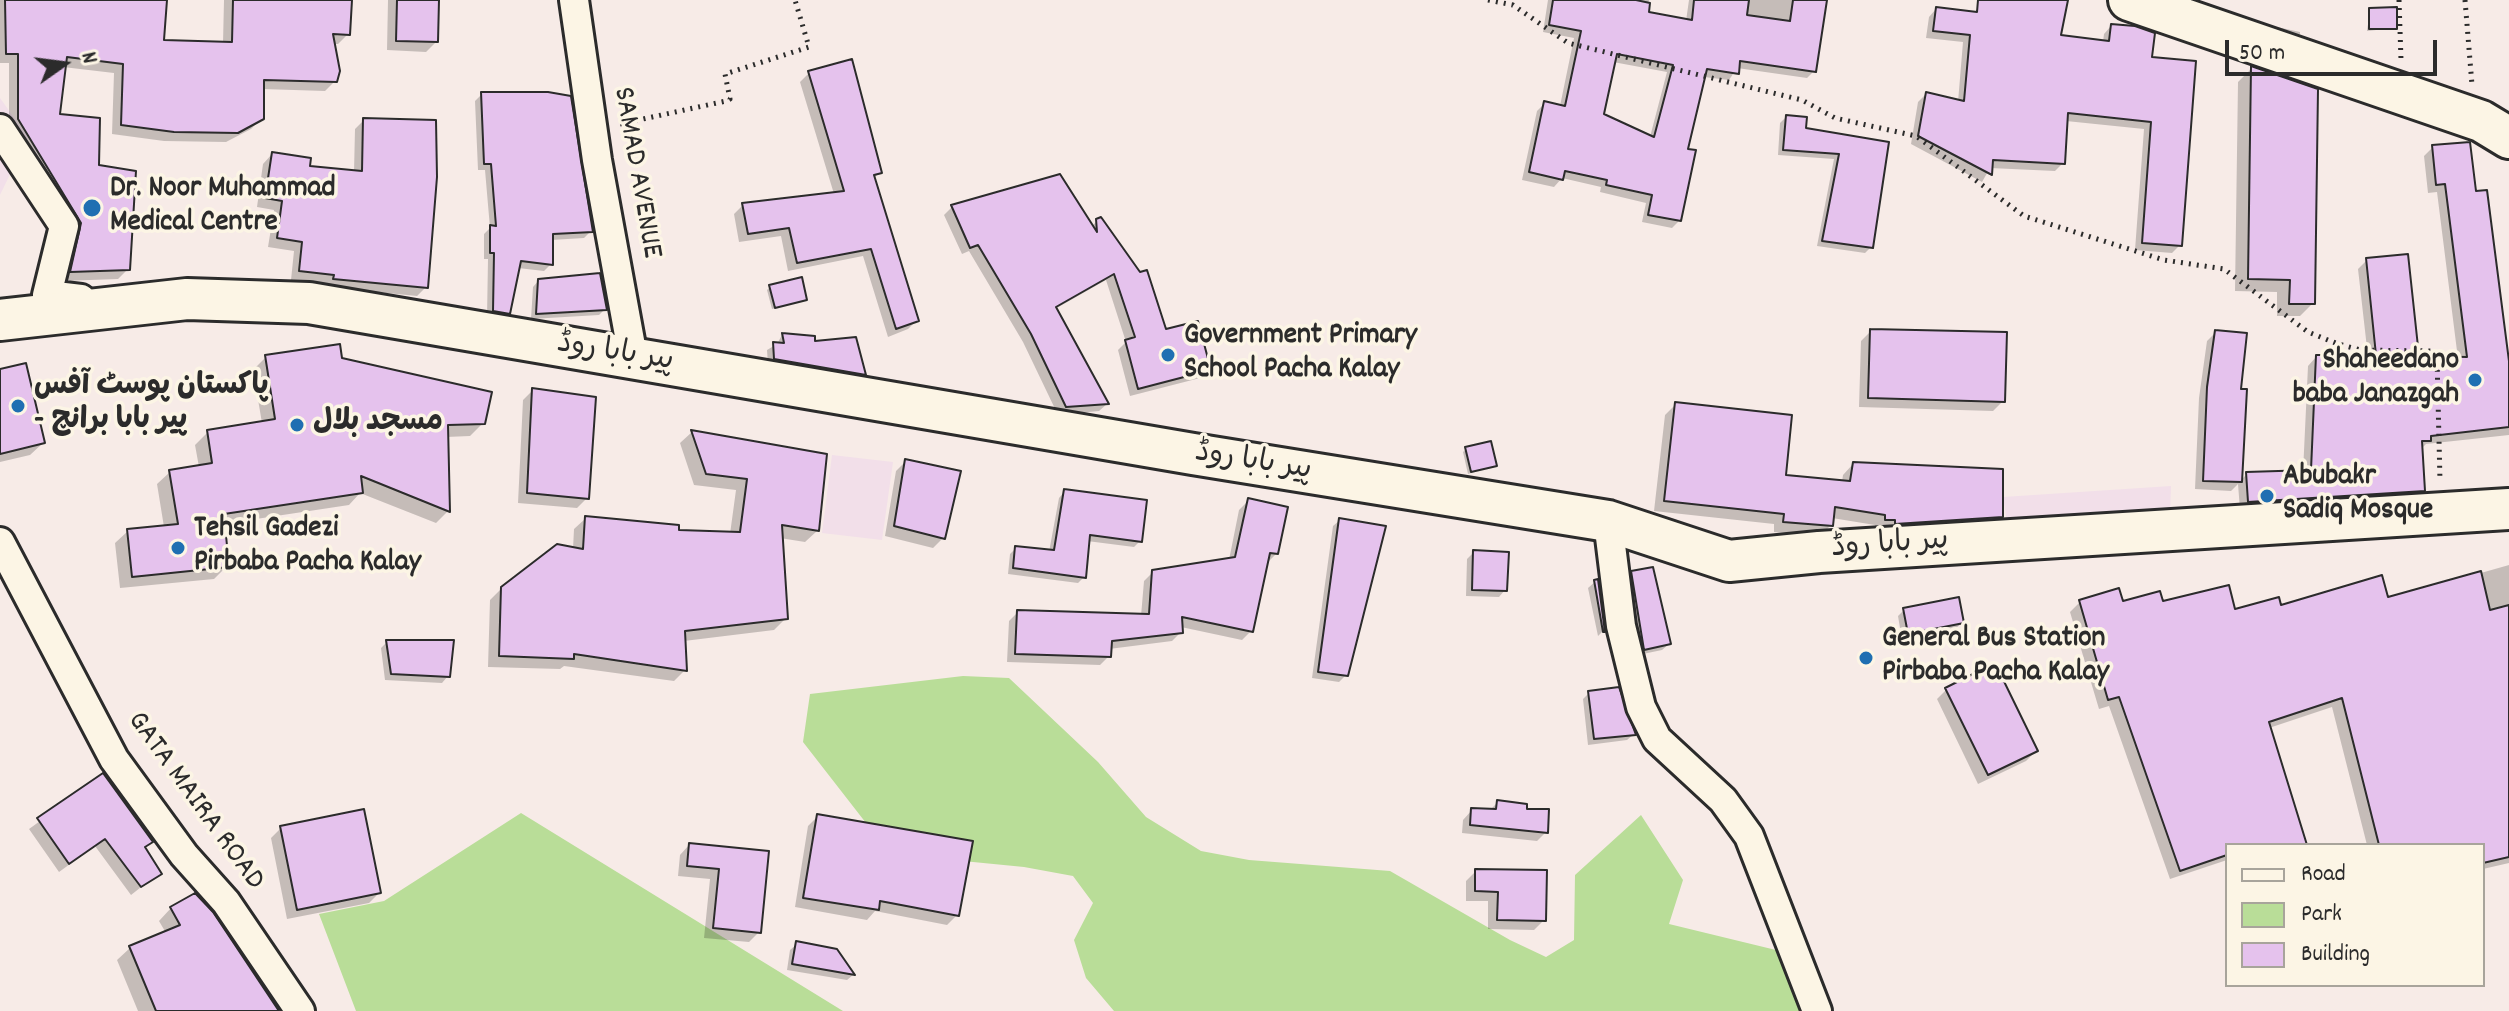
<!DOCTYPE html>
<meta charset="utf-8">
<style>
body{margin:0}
#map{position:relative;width:2509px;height:1011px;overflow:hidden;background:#f7ebe7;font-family:Dekko,sans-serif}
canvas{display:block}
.legend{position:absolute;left:2225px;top:843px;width:260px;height:144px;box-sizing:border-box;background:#fcf5e5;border:2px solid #a8a49b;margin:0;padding:10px 14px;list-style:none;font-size:24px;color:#2b2b2b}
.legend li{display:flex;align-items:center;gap:16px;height:40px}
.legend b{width:40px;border:2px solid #a8a49b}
.north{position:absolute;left:24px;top:24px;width:80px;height:80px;-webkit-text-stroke:6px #fcf5e5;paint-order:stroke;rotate:76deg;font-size:22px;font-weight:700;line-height:32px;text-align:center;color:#2b2b2b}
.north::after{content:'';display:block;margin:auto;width:28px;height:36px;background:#2b2b2b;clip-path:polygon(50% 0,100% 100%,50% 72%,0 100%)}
.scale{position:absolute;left:2225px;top:40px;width:212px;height:36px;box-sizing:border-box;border:4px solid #2b2b2b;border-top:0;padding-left:10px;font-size:24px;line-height:28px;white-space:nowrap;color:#2b2b2b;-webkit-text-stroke:6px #fcf5e5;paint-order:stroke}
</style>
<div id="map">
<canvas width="2509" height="1011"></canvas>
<ul class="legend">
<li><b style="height:10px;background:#fcf5e5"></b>Road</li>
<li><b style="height:22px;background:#b9dd98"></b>Park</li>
<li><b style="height:22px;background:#e5c2ed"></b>Building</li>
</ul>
<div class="north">N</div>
<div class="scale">50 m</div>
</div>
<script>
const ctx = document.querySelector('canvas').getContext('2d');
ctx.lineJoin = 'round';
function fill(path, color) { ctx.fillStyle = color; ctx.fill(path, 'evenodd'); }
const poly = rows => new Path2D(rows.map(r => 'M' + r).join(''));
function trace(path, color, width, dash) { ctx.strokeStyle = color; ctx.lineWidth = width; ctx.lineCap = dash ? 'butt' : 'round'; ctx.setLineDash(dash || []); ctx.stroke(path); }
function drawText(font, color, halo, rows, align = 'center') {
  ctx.font = font + ' Dekko,"Playpen Sans Arabic",sans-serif'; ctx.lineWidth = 7; ctx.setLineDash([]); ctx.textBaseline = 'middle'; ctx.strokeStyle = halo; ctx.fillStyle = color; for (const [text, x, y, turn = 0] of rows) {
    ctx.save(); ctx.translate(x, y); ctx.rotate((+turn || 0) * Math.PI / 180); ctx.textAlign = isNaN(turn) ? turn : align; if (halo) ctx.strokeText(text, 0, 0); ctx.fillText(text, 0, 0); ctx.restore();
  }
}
const built = poly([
 [0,98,28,137,0,195],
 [832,455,893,462,882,540,822,533],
 [2171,486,2170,517,2007,522,2003,497]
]);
const green = poly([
 [963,676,1009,678,1098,762,1146,817,1201,851,1249,860,1390,871,1510,940,1546,957,1574,940,1575,875,1641,815,1683,880,1669,924,1780,951,1817,1011,1114,1011,1086,978,1074,940,1093,903,1073,876,1024,867,912,856,866,823,803,742,810,694],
 [521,813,843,1011,356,1011,319,914,384,901]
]);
const shadow = poly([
 [0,0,165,0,161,42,223,43,224,0,350,0,348,34,338,44,333,44,335,81,325,91,262,89,262,118,251,129,226,142,164,141,112,134,114,73,63,67,57,116,97,166,128,269,118,279,62,281,72,233,9,129,9,63,0,63],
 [388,0,437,0,436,42,426,52,387,50],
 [1548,0,1649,0,1646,14,1686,21,1689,0,1824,0,1814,71,1807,78,1737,68,1729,80,1704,77,1685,150,1680,220,1672,228,1642,222,1646,203,1600,192,1601,187,1562,178,1554,187,1522,180,1537,111,1545,103,1560,106,1574,38,1543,32],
 [1613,62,1667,72,1650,137,1601,115],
 [2033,0,2066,0,2059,36,2103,42,2104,34,2111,26,2150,59,2180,245,2172,253,2135,250,2144,129,2066,121,2063,163,2055,171,1990,168,1982,182,1911,144,1918,102,1926,94,1958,102,1963,42,1926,38,1929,17,1936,9,2030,21],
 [2370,10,2395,28,2367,31],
 [2277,27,2300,32,2300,34,2297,37],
 [2251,69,2313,303,2300,316,2277,316,2277,292,2235,291,2238,82],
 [809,73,880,172,873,179,917,320,908,329,888,337,863,256,788,271,781,236,739,242,734,214,743,205,834,194,800,82],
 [482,94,591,231,584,238,551,240,551,264,544,271,518,268,508,313,501,320,487,317,488,259,484,259,484,234,490,228,485,170,478,170,475,101],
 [1786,117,1804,130,1887,143,1871,247,1865,253,1817,246,1834,159,1778,155,1780,123],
 [364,120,426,287,417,296,325,287,325,284,291,280,294,251,268,247,274,210,257,207,263,164,272,154,308,168,354,172,355,129],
 [2433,147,2509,355,2509,435,2426,444,2420,450,2422,490,2414,499,2240,510,2238,484,2231,491,2195,489,2199,398,2207,341,2216,332,2239,391,2240,481,2247,474,2303,472,2308,366,2316,357,2368,357,2358,269,2367,260,2417,358,2458,359,2437,192,2428,193,2424,156],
 [1059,176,1091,227,1097,221,1139,275,1165,331,1208,369,1200,378,1130,396,1118,350,1126,342,1106,280,1055,309,1107,404,1099,411,1058,415,1023,342,969,251,962,254,944,215,952,207],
 [539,280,605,309,599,315,531,319,533,287],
 [770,287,805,300,772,309,767,290],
 [1871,331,2003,401,1993,411,1859,407,1861,341],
 [782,335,813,343,864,374,858,380,768,365,767,350,777,344],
 [266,357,340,360,483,423,470,436,446,437,448,511,436,523,360,493,349,505,223,524,227,566,214,579,120,588,115,543,128,531,164,527,157,484,170,472,199,467,195,445,208,432,262,423,253,370],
 [0,371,43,443,30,455,0,462],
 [533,390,587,498,577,508,518,503,523,400],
 [1676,404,1783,477,1842,482,1843,475,1853,464,2001,517,1990,528,1875,530,1875,525,1832,518,1831,525,1820,536,1774,532,1774,524,1654,511,1665,415],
 [692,432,825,456,817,531,805,542,780,538,786,618,774,630,684,641,685,670,674,681,564,666,560,669,488,667,490,600,502,588,573,549,574,529,586,518,678,532,730,534,736,490,694,485,680,443],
 [1466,449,1495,465,1468,474,1463,452],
 [906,461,943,538,933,548,885,536,896,471],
 [1065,491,1140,541,1134,547,1087,541,1084,577,1078,583,1008,574,1010,554,1016,548,1049,552,1059,498],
 [1248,501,1277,553,1268,562,1251,631,1242,640,1181,627,1181,632,1172,641,1109,649,1109,656,1100,665,1007,662,1009,621,1018,612,1141,616,1144,581,1153,572,1229,560,1239,510],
 [1340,520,1346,675,1339,682,1312,678,1333,526],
 [1474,552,1505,590,1499,597,1466,596,1467,559],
 [2509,565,2509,863,2483,869,2483,845,2367,845,2332,707,2269,728,2305,845,2227,845,2227,860,2170,879,2109,706,2099,709,2070,612,2080,602,2162,604,2233,611,2386,600],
 [1632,573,1669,644,1662,650,1638,655,1626,580],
 [1596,581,1603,631,1598,636,1588,588],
 [1904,610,1962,623,1955,629,1902,640,1898,616],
 [387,642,448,676,442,683,385,680,381,648],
 [1947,689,2036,751,2026,761,1978,784,1937,699],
 [1589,693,1634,734,1627,740,1588,745,1583,699],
 [103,776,159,873,131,895,95,846,59,872,29,829],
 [1498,802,1524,811,1546,832,1537,841,1462,833,1463,820,1472,810,1490,810],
 [818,816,957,915,947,925,875,911,867,920,795,907,808,826],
 [281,828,379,893,369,903,287,919,271,838],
 [689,845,766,853,759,932,749,942,704,938,710,879,678,876,680,855],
 [1476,871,1544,920,1534,930,1488,929,1488,901,1466,901,1466,881],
 [171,908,277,1011,138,1011,117,960,130,948,166,933,159,921],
 [797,944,853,975,847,980,787,970,790,950]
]);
const building = poly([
 [5,0,167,0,164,40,232,42,233,0,352,0,350,35,333,34,340,71,337,82,264,80,264,119,238,133,174,132,121,125,123,64,67,57,60,114,100,118,99,165,136,171,130,270,70,272,81,223,18,119,18,54,6,54,5,0],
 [397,0,439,0,438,42,396,41,397,0],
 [1553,0,1636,0,1650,3,1649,12,1692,20,1694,0,1749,0,1747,15,1790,21,1793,0,1827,0,1816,72,1740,61,1739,74,1707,69,1688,149,1696,150,1681,221,1648,215,1652,195,1606,185,1607,180,1565,171,1563,180,1529,172,1544,101,1565,106,1581,31,1549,25,1553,0],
 [1617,54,1673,65,1654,137,1604,114,1617,54],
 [1978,0,2068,0,2061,35,2109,41,2111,24,2135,26,2155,33,2152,57,2196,61,2182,246,2142,243,2151,122,2068,113,2065,164,1993,160,1992,175,1918,136,1926,92,1964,101,1970,35,1933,31,1936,7,1977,12,1978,0],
 [2397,7,2397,29,2369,29,2369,8,2397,7],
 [852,59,882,173,874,175,919,321,896,329,871,249,797,263,789,228,748,234,742,203,844,191,808,71,852,59],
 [2251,66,2318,89,2315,304,2289,304,2290,280,2248,279,2251,66],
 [481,92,548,92,571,96,593,232,553,234,553,265,521,261,510,314,493,311,494,253,490,253,490,225,496,226,491,164,484,164,481,92],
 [1786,115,1807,117,1806,128,1889,142,1873,248,1822,241,1839,154,1783,150,1786,115],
 [363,118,436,120,437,177,428,288,333,279,334,275,299,271,302,242,277,238,282,201,265,198,272,152,311,158,310,166,362,171,363,118],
 [2470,142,2476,191,2487,190,2509,361,2509,427,2431,436,2431,441,2422,441,2425,491,2248,502,2246,472,2311,470,2316,355,2376,355,2366,258,2408,254,2419,356,2467,357,2445,184,2436,185,2432,145,2470,142],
 [1060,174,1097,232,1096,219,1101,217,1140,272,1147,270,1166,329,1198,321,1211,370,1138,389,1125,340,1135,337,1114,274,1056,307,1109,404,1066,407,1031,334,978,245,970,248,951,205,1060,174],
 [600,273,607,310,536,314,538,279,600,273],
 [802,277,807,300,775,308,769,285,802,277],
 [1870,329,2007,332,2005,402,1868,398,1870,329],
 [2215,330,2247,333,2241,389,2247,389,2242,482,2203,481,2207,387,2215,330],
 [782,333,815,336,815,341,856,337,866,375,774,359,773,342,784,343,782,333],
 [340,344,342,358,492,392,485,424,448,425,450,512,361,476,363,493,224,514,229,567,132,577,127,529,178,524,169,470,212,463,207,430,275,419,265,355,340,344],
 [26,363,45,443,0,454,0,369,26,363],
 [532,388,596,397,589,499,527,493,532,388],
 [1675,402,1792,415,1786,475,1850,481,1853,462,2003,469,2003,517,1895,524,1895,520,1885,520,1885,515,1835,507,1833,526,1783,522,1784,514,1664,501,1675,402],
 [691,430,827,454,819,531,782,525,788,619,685,631,687,671,574,654,574,659,499,656,501,587,557,544,583,549,585,516,679,525,679,530,740,532,747,479,706,474,691,430],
 [1491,441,1497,466,1471,472,1465,447,1491,441],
 [905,459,961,471,945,539,894,526,905,459],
 [1064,489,1147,500,1142,542,1090,535,1086,578,1013,568,1015,546,1054,550,1064,489],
 [1248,498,1288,507,1278,554,1270,553,1253,632,1182,617,1183,633,1112,641,1111,657,1015,654,1017,610,1149,614,1152,570,1235,557,1248,498],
 [1339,518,1386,526,1348,676,1318,672,1339,518],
 [1473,550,1509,552,1507,591,1472,590,1473,550],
 [1653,567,1671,644,1644,650,1631,571,1653,567],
 [2481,571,2490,610,2509,605,2509,857,2483,863,2483,845,2379,845,2342,698,2269,722,2307,845,2227,845,2227,855,2180,871,2119,697,2108,700,2079,600,2119,588,2123,601,2160,591,2163,601,2229,585,2235,609,2279,597,2281,605,2382,575,2388,597,2481,571],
 [1598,579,1605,632,1603,632,1594,580,1598,579],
 [1959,597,1964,623,1908,634,1903,608,1959,597],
 [386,640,454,640,450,677,391,674,386,640],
 [1995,663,2038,751,1988,775,1945,688,1995,663],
 [1619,687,1636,735,1594,739,1588,691,1619,687],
 [103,773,153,842,145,847,162,874,141,887,105,839,69,864,37,818,103,773],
 [1497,800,1527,804,1527,809,1549,809,1548,833,1470,825,1471,808,1496,809,1497,800],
 [364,809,381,893,297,910,280,826,364,809],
 [817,814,973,841,959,916,880,901,879,910,803,898,817,814],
 [689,843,769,851,761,933,713,928,719,869,687,866,689,843],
 [1475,869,1547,870,1546,921,1497,920,1498,892,1475,891,1475,869],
 [195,893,213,912,279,1011,156,1011,129,946,180,925,170,907,195,893],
 [796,941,837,949,855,975,792,964,796,941]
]);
const path = poly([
 [1488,0,1513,5,1568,43,1802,100,1835,118,1916,136,2024,216,2164,260,2224,269,2308,332,2338,344,2361,350,2432,351,2437,358,2440,481],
 [2399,0,2401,60],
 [2465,0,2472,85],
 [620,124,726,101,730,99,725,74,809,47,795,0]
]);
const street = poly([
 [574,0,597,160,633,357],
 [0,129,64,226,47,295,81,299],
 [1608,521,1621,626,1641,707,1657,739,1723,800,1749,836,1817,1011],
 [0,542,114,759,184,855,226,902,300,1011]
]);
const secondary = poly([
 [2129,0,2481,121,2509,138],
 [0,320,187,299,309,303,1193,454,1608,521,1729,561,1819,552,2509,509]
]);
const markers = [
 [92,208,10,"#1f6fb2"],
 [1168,355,8,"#1f6fb2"],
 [2475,380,8,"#1f6fb2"],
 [18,406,8,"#1f6fb2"],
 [297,425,8,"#1f6fb2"],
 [2267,496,8,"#1f6fb2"],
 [178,548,8,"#1f6fb2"],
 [1866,658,8,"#1f6fb2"]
];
const streetNames = [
 ["SAMAD AVENUE",635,173,80],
 ["پیر بابا روڈ",615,355,9],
 ["پیر بابا روڈ",1253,464,9],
 ["پیر بابا روڈ",1890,547,-4],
 ["GATA MAIRA ROAD",194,802,54]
];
const poiNames = [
 ["Dr. Noor Muhammad",110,191],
 ["Medical Centre",110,225],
 ["Government Primary",1184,338],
 ["School Pacha Kalay",1184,372],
 ["Shaheedano",2459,363,"right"],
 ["baba Janazgah",2459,397,"right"],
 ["پاکستان پوسٹ آفس",34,389],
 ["- پیر بابا برانچ",34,423],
 ["مسجد بلال",313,425],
 ["Abubakr",2283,479],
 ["Sadiq Mosque",2283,513],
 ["Tehsil Gadezi",194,531],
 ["Pirbaba Pacha Kalay",194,565],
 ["General Bus Station",1882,641],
 ["Pirbaba Pacha Kalay",1882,675]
];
fill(built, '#f2dfe9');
fill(green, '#b9dd98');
fill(shadow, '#0003');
fill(building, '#e5c2ed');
trace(building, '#2b2b2b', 2);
trace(street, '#2b2b2b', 34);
trace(secondary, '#2b2b2b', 46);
trace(path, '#2b2b2b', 5, [2, 6]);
trace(street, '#fcf5e5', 28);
trace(secondary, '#fcf5e5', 40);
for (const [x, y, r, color] of markers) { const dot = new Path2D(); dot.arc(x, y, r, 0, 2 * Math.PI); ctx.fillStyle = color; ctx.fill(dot); trace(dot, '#fcf5e5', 3); }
drawText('30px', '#2b2b2b', '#fcf5e5', streetNames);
drawText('bold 30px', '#2b2b2b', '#fcf5e5', poiNames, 'left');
</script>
